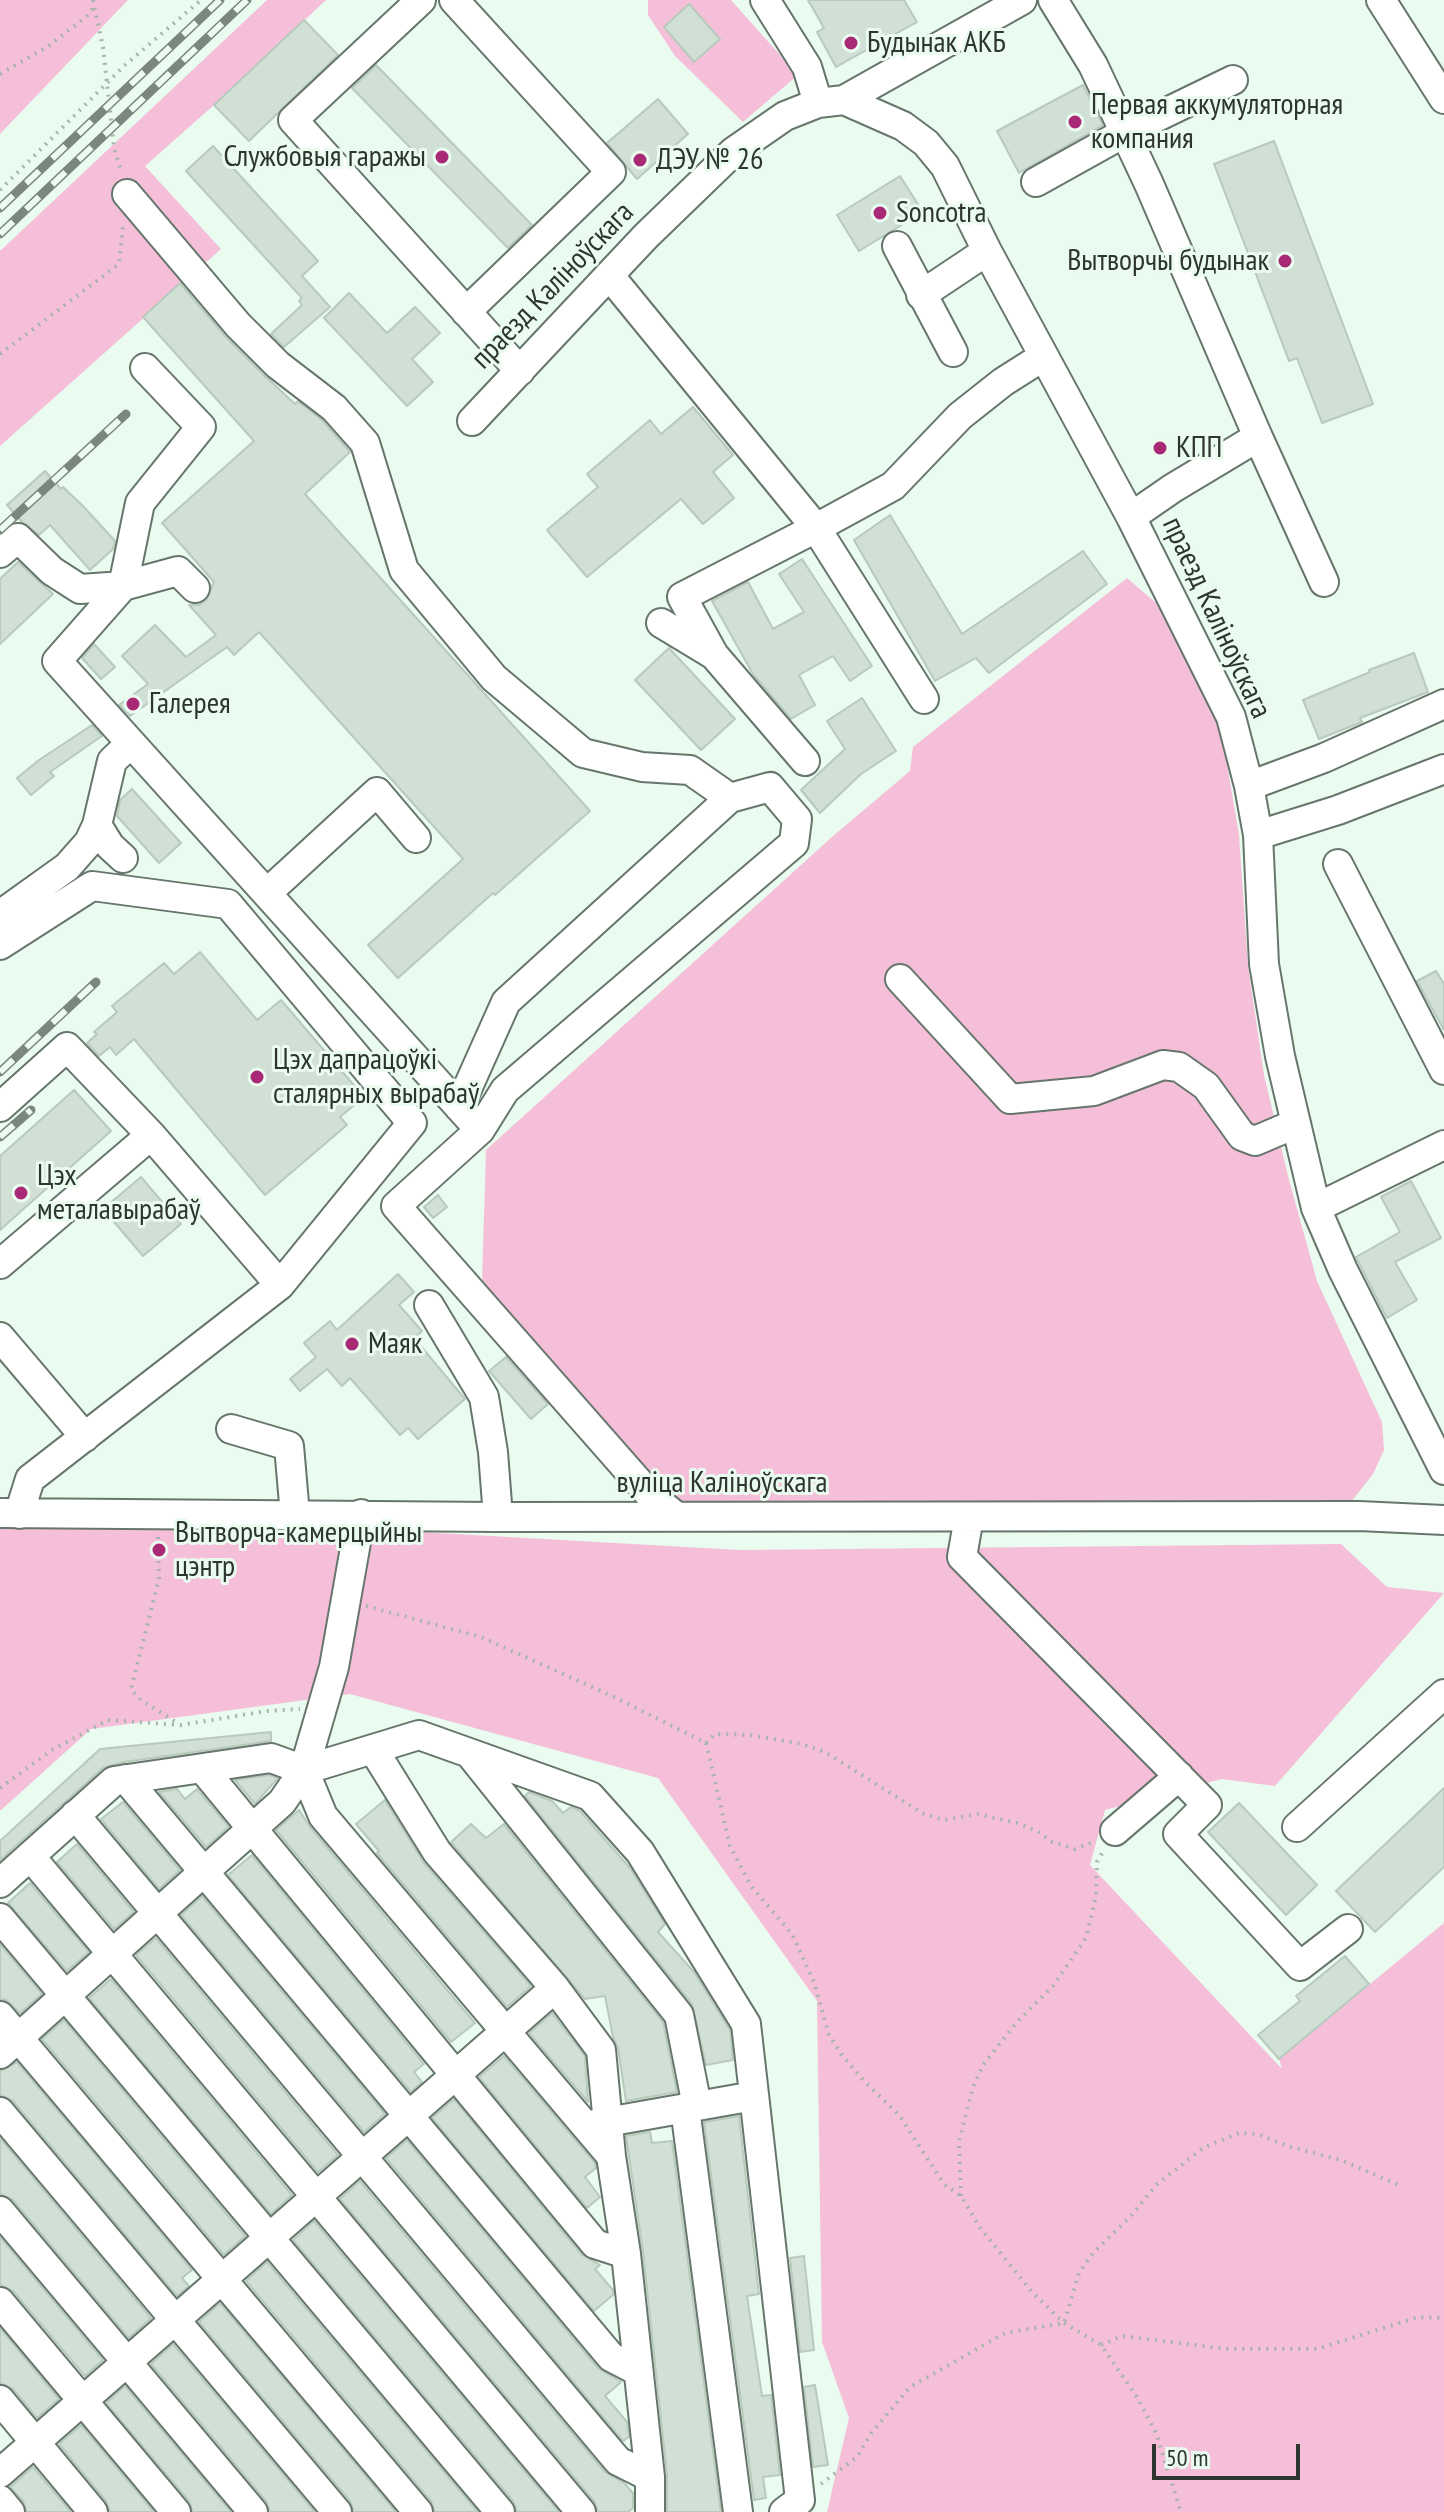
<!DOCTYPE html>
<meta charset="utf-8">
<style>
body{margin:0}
#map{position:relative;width:1444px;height:2512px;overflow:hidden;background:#eafbef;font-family:"PT Sans Narrow",sans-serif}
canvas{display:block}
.scale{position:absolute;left:1152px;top:2444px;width:148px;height:36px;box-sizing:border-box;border:4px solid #2e3530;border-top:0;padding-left:10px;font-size:24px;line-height:28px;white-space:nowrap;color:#2e3530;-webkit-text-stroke:6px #eafbef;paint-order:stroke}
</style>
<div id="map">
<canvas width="1444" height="2512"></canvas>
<div class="scale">50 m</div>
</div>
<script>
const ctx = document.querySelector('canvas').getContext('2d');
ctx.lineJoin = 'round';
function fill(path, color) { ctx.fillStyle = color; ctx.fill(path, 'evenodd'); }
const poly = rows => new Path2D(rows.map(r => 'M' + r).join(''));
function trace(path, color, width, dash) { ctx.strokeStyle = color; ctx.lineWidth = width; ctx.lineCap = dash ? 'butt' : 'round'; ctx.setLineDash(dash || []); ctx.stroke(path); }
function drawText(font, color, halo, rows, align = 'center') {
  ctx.font = font + ' "PT Sans Narrow",sans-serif'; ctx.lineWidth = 6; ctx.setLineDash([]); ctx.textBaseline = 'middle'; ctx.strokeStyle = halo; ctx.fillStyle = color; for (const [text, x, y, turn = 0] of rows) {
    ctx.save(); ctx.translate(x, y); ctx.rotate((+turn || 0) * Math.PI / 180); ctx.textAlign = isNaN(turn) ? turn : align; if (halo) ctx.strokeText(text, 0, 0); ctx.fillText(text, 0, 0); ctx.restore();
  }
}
const green = poly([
 [0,0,128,0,0,134],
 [267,0,326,0,214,105,145,166,221,249,0,446,0,251],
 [648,0,731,0,798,75,743,122,675,56,648,15],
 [1127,578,1162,608,1220,722,1239,835,1248,966,1264,1075,1288,1176,1317,1281,1382,1422,1384,1450,1373,1474,1351,1502,1319,1508,706,1508,675,1501,616,1439,482,1283,486,1150,833,836,910,771,913,747],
 [0,1523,319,1530,332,1536,420,1532,739,1550,1341,1544,1387,1587,1444,1593,1275,1786,1222,1779,1105,1810,1090,1865,1282,2069,1279,2059,1444,1923,1444,2512,827,2512,849,2418,822,2342,817,2001,658,1778,350,1694,91,1729,0,1811]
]);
const building = poly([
 [808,0,904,0,917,22,836,67,817,32,824,28,808,0],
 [689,4,720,39,694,62,664,27,689,4],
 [304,20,338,55,249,141,214,105,304,20],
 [376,65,532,225,508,248,352,88,376,65],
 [1083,85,1103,125,1019,173,997,131,1083,85],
 [658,99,688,134,637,179,607,143,658,99],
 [1274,141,1373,404,1322,423,1297,358,1289,361,1214,164,1274,141],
 [213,146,318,261,302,276,330,307,284,347,271,334,302,305,299,301,302,298,186,171,213,146],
 [900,176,923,212,859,251,837,215,900,176],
 [180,283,225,336,266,377,295,404,298,401,322,420,350,452,305,494,590,811,495,895,493,893,398,978,368,945,463,859,259,632,234,655,227,647,130,716,119,705,148,684,122,656,155,625,186,657,216,635,189,605,199,605,206,600,214,582,162,523,254,441,143,317,180,283],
 [349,293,387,333,415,307,440,333,412,359,433,382,407,406,324,318,349,293],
 [693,407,733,455,713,472,734,498,703,524,681,499,587,577,547,530,598,487,587,474,650,420,661,434,693,407],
 [45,471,61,489,63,487,83,506,115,541,113,549,90,570,50,525,39,535,22,522,7,505,45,471],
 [890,515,962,634,1083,551,1107,584,989,673,976,658,935,681,854,540,890,515],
 [802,559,872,666,850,681,833,656,799,675,815,705,791,719,753,674,712,601,748,582,773,629,804,612,779,574,802,559],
 [18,562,53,594,0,644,0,579,18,562],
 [94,644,115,667,101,679,82,658,94,644],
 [669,648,735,719,701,750,635,680,669,648],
 [1414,653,1428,692,1360,718,1362,722,1319,739,1303,700,1370,672,1369,670,1414,653],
 [862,698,896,751,861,774,820,813,801,790,845,749,827,721,862,698],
 [92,725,102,736,50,772,54,776,31,795,17,778,39,760,92,725],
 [132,789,181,843,159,863,117,816,120,800,132,789],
 [200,952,257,1020,281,1000,364,1097,340,1117,347,1125,265,1195,134,1039,116,1055,110,1047,99,1056,87,1043,97,1034,94,1032,117,1012,112,1006,164,963,174,974,200,952],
 [1436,971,1444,984,1444,1030,1417,981,1436,971],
 [74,1090,111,1131,0,1230,0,1156,74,1090],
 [141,1177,181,1224,143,1256,103,1209,141,1177],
 [1411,1181,1441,1238,1395,1262,1417,1300,1387,1318,1356,1257,1400,1232,1381,1197,1411,1181],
 [438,1195,447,1207,433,1218,424,1207,438,1195],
 [398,1274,414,1292,399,1305,422,1331,414,1338,465,1399,418,1439,408,1428,400,1435,350,1378,342,1386,327,1369,300,1391,290,1379,316,1357,304,1343,330,1321,337,1330,398,1274],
 [506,1357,548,1404,531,1419,489,1371,506,1357],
 [271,1732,271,1741,124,1762,103,1768,0,1860,0,1841,100,1749,271,1732],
 [269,1775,278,1778,255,1804,235,1780,269,1775],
 [1444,1788,1444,1867,1375,1932,1336,1891,1444,1788],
 [177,1789,185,1799,197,1789,229,1827,206,1847,159,1792,177,1789],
 [529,1792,552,1801,563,1813,571,1807,580,1811,630,1868,665,1924,658,1932,694,1972,730,2030,733,2060,706,2065,692,2004,525,1796,529,1792],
 [385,1800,424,1863,531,1986,507,2007,377,1853,379,1851,356,1824,385,1800],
 [123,1802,180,1870,159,1889,101,1819,123,1802],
 [1239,1803,1317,1885,1286,1915,1208,1832,1239,1803],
 [299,1810,310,1827,475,2023,451,2042,276,1830,299,1810],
 [471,1824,486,1838,504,1824,663,2022,677,2092,626,2101,618,2048,613,2037,605,1996,585,1999,451,1842,471,1824],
 [77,1844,134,1912,114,1929,57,1862,77,1844],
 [252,1855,424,2064,414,2072,422,2082,411,2092,228,1875,252,1855],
 [30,1883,89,1952,67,1971,8,1903,30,1883],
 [202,1896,385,2114,364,2132,181,1915,202,1896],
 [156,1938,338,2155,318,2172,136,1955,156,1938],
 [0,1944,42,1994,20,2013,6,2000,0,1999,0,1944],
 [1345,1956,1369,1984,1279,2059,1258,2035,1300,2001,1296,1996,1345,1956],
 [111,1979,292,2195,271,2214,89,1998,111,1979],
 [552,2013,585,2056,588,2102,529,2033,552,2013],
 [64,2020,245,2236,224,2255,42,2039,64,2020],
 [504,2056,595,2163,596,2168,585,2177,600,2197,587,2208,479,2077,504,2056],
 [17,2062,192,2270,182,2278,189,2286,177,2296,13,2101,0,2095,0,2071,17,2062],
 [454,2099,582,2255,600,2265,595,2269,613,2290,613,2295,594,2311,432,2118,454,2099],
 [739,2116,759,2294,747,2296,762,2396,771,2395,780,2475,763,2477,766,2498,754,2500,704,2122,739,2116],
 [650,2132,652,2143,672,2141,721,2512,667,2512,667,2475,643,2252,626,2136,650,2132],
 [0,2138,151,2318,129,2338,13,2200,0,2194,0,2138],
 [407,2140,598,2368,621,2382,605,2396,627,2422,629,2437,623,2441,386,2158,407,2140],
 [360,2181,605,2472,624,2483,633,2493,633,2508,628,2512,598,2512,594,2501,340,2199,360,2181],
 [314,2221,559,2512,517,2512,513,2501,293,2240,314,2221],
 [0,2237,103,2360,85,2376,13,2291,0,2285,0,2237],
 [804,2256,814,2350,800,2352,790,2258,804,2256],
 [267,2262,478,2512,435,2512,431,2501,246,2281,267,2262],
 [220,2303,396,2512,354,2512,350,2501,199,2322,220,2303],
 [0,2328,59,2399,37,2418,13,2389,0,2383,0,2328],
 [173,2344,315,2512,270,2512,266,2501,151,2364,173,2344],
 [815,2385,828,2465,813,2467,804,2387,815,2385],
 [125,2386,231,2512,193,2512,189,2501,106,2403,125,2386],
 [81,2425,154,2512,110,2512,106,2501,59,2444,81,2425],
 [33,2467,71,2512,27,2512,23,2501,10,2487,33,2467]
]);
const path = poly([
 [93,0,103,47,114,148,121,171],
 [0,74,47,47,86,17,95,6],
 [0,190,124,66,201,0],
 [0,354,119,264,123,227],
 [158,1537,159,1579,131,1689,141,1700,179,1724],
 [366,1606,481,1637,612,1696,706,1743,730,1846,751,1886,792,1934,814,1982,829,2035,842,2055,864,2081,899,2115,944,2184,961,2196,981,2229,1032,2292,1064,2323,1101,2345,1137,2397,1156,2433,1181,2512],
 [706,1743,715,1734,750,1735,802,1744,825,1752,924,1814,944,1820,978,1814,1017,1823,1037,1831,1052,1842,1075,1849,1094,1842],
 [0,1788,52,1750,108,1720,181,1725,267,1711,300,1709],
 [961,2196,959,2141,973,2087,983,2065,1017,2022,1053,1986,1086,1938,1096,1896,1097,1862,1104,1850],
 [1101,2345,1122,2336,1226,2349,1317,2349,1418,2317,1444,2318],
 [821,2484,857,2457,872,2432,910,2387,1005,2333,1064,2323,1079,2273,1093,2253,1131,2216,1156,2185,1203,2148,1239,2133,1258,2134,1287,2146,1341,2160,1403,2187]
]);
const minor = poly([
 [421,0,293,120,520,371],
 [454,0,611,172,466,312],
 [765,0,807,67,818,103],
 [1053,0,1093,65,1149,184,1258,437,1173,488,1131,517],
 [1381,0,1444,99],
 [844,100,903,126,926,143,945,166,987,251,1131,517,1231,717,1249,786,1258,835,1264,964,1280,1056,1316,1208,1343,1270,1444,1470],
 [1036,182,1124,133,1233,80],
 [127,194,238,325,278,365,334,408,365,443,404,570,494,678,583,753,642,767,690,770,730,798,770,787,797,819,794,843,505,1090,480,1130,396,1206,650,1495,677,1517],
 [897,246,953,352],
 [609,275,816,528,893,486,960,416,1003,382,1044,356],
 [921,295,987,251],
 [145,368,201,427,140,503,123,586,57,661,480,1130],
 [472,421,646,236,733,152,785,116,818,103,844,100,1022,0],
 [1258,437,1324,582],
 [0,553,18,538,52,571,80,589,123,586,178,571,195,588],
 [661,623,714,655,805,761],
 [714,655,682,597,816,528,924,699],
 [1249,786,1324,758,1444,704],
 [1258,835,1338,810,1444,769],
 [123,858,110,846,97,825,112,761,131,743],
 [1338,864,1444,1070],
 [268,892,377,792,416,838],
 [0,915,67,867,89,842,97,825],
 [0,945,92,886,228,904,412,1123,280,1285,30,1479,19,1514],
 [900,979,1010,1099,1094,1091,1163,1065,1179,1067,1206,1086,1242,1136,1255,1141,1295,1124],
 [0,1107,67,1047,151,1135,280,1285],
 [459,1107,506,1002,730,798],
 [1316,1208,1444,1145],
 [0,1264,151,1135],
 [429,1305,484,1397,493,1452,498,1517],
 [0,1337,85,1437],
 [231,1429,289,1446,295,1515],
 [0,1513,498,1517,1359,1516,1444,1520],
 [969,1517,962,1557,1207,1805,1178,1834,1300,1966,1348,1929],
 [373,1749,437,1852,555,1988,601,2050,611,2156],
 [470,1754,679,2015,697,2106],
 [203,1769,595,2244,626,2254],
 [304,1770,323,1816,611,2156,626,2254,650,2477,650,2512],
 [126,1779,611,2357,638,2371],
 [75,1815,618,2461,650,2477],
 [1297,1827,1444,1694],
 [1115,1831,1179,1776],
 [30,1856,581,2512],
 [0,1883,114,1781,271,1758,304,1770,419,1735,590,1796,640,1852,746,2024,800,2500,784,2512],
 [0,1918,500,2512],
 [0,2016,418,2512],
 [0,2054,282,1802,304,1770,334,1667,361,1514],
 [685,2108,738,2512],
 [0,2112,337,2512],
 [590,2125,754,2096],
 [0,2211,253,2512],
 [0,2302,176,2512],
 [0,2400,93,2512],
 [0,2473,555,1988],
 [0,2500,10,2512]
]);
const rail = poly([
 [0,208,220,0],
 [0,234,247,0],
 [0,530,126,414],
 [0,1072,96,982],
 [0,1137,31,1110]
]);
const markers = [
 [851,43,8,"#aa2977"],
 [1075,122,8,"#aa2977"],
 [442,157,8,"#aa2977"],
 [640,160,8,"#aa2977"],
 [880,213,8,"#aa2977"],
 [1285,261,8,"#aa2977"],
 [1160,448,8,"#aa2977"],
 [133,704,8,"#aa2977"],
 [257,1077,8,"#aa2977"],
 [21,1193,8,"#aa2977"],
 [352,1344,8,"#aa2977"],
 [159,1550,8,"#aa2977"]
];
const poiNames = [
 ["Будынак АКБ",867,43],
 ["Первая аккумуляторная",1091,105],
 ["компания",1091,139],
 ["Службовыя гаражы",426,157,"right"],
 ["ДЭУ № 26",656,160],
 ["Soncotra",896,213],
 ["Вытворчы будынак",1269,261,"right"],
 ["КПП",1176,448],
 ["Галерея",149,704],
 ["Цэх дапрацоўкі",273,1060],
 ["сталярных вырабаў",273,1094],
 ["Цэх",37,1176],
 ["металавырабаў",37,1210],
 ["Маяк",368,1344],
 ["Вытворча-камерцыйны",175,1533],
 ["цэнтр",175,1567]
];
const streetNames = [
 ["праезд Каліноўскага",553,286,-46],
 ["праезд Каліноўскага",1216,618,65],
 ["вуліца Каліноўскага",722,1483]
];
fill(green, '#f5bfd9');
fill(building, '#d0e0d5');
trace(building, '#b8c9bd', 2);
trace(minor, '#67766c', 32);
trace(path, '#a7b4ab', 4, [2, 6]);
trace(minor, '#fff', 28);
trace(rail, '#7b867e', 9);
trace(rail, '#eafbef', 6, [18]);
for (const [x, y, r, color] of markers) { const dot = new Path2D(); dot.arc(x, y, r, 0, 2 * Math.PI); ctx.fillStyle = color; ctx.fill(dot); trace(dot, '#eafbef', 3); }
drawText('30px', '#2e3530', '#eafbef', poiNames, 'left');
drawText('30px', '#2e3530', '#eafbef', streetNames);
</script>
